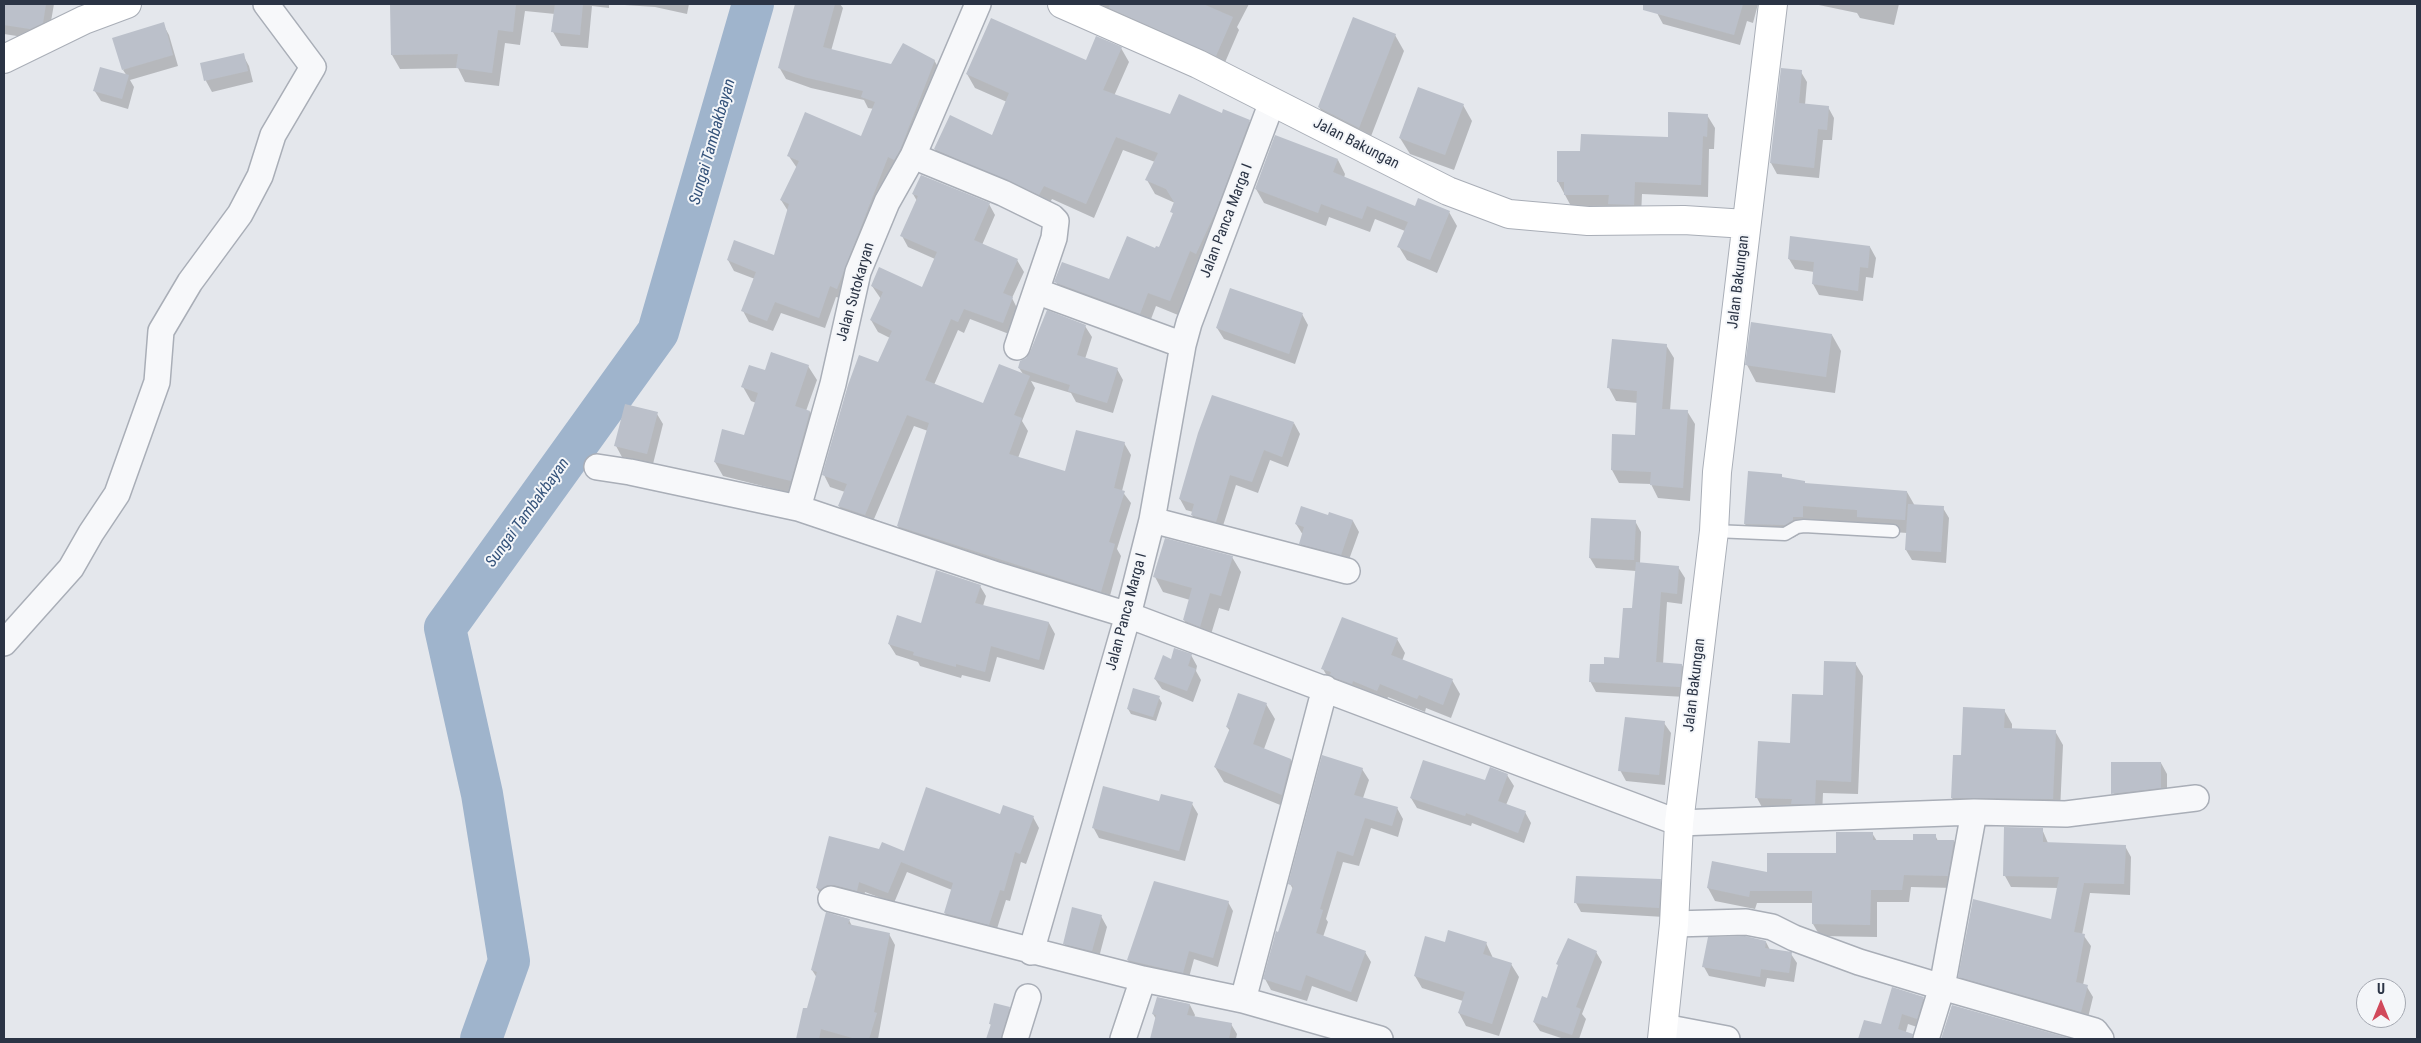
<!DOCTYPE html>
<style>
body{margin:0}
#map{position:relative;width:2421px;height:1043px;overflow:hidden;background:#e4e7ec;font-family:"Roboto Condensed",sans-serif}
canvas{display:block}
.frame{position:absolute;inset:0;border:5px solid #2b3445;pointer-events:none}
.north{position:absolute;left:2356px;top:978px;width:50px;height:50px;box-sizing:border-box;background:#f4f6f9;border:1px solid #a4a8b1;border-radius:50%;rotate:0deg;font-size:14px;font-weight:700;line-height:20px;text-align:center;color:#2b3445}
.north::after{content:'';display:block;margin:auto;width:18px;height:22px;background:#d1495b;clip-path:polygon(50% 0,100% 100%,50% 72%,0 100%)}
</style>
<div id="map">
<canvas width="2421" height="1043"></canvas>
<div class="frame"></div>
<div class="north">U</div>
</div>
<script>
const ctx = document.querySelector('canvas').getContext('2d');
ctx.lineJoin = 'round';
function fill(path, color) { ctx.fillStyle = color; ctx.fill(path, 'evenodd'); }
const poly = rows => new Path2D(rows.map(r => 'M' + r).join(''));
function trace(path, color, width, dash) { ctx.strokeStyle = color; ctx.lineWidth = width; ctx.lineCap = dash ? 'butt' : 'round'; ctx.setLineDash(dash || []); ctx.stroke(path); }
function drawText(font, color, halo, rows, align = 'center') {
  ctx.font = font + ' "Roboto Condensed",sans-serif'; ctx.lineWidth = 4; ctx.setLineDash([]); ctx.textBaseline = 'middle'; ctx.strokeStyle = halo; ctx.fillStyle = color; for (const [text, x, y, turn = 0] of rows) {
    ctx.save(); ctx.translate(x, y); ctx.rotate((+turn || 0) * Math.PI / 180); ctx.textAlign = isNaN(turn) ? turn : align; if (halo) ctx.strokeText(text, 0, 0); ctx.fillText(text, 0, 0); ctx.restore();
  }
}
const shadow = poly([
 [4,4,54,4,49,33,36,39,4,34],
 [392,4,689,4,687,14,655,7,609,4,609,8,592,6,588,48,561,46,553,32,555,14,525,11,520,45,505,43,499,86,465,82,458,68,400,69,392,55],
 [796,4,840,4,843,8,831,51,892,66,934,60,941,72,843,299,836,297,825,328,781,313,773,331,749,322,743,311,755,279,734,271,728,260,775,257,788,211,781,200,797,168,788,155,862,138,874,109,868,108,864,100,811,88,786,79,779,67],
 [1081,4,1153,4,1165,9,1167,4,1249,4,1237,27,1239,30,1223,67],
 [1660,4,1702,5,1758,4,1753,23,1747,21,1740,45,1663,24,1657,13],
 [1814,4,1899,4,1894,25,1860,18,1857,13],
 [163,24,169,35,178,66,130,80,134,87,128,109,101,101,94,90,127,76,123,70],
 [1395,35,1404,51,1368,144,1329,124,1319,107],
 [1121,48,1129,62,1114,96,1171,116,1223,114,1249,121,1257,135,1198,264,1178,315,1156,306,1148,327,1064,296,1056,282,1110,280,1159,248,1174,215,1172,212,1175,203,1155,194,1147,180,1155,162,1123,150,1094,218,1052,199,1047,208,943,163,935,149,992,137,1007,102,975,88,967,74,1086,61],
 [243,55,249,66,253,82,212,92,206,81,202,64],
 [1801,72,1807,82,1805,105,1828,107,1834,118,1832,140,1823,140,1819,178,1777,174,1771,163],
 [1463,105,1472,121,1454,170,1410,154,1400,138],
 [1707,115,1715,128,1714,149,1709,149,1708,197,1642,194,1641,217,1572,208,1558,182,1669,139],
 [1338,160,1345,174,1344,178,1415,207,1449,212,1457,226,1437,273,1407,260,1399,247,1405,231,1375,219,1370,232,1329,217,1326,226,1264,203,1256,189],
 [913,194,989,204,995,215,982,245,1017,260,1024,272,1012,298,1018,310,1009,334,970,319,964,333,958,330,934,385,984,405,1023,374,1019,368,1085,326,1092,337,1085,359,1117,369,1123,380,1113,413,1076,402,1071,393,1031,381,1035,388,1022,421,1028,431,1018,458,1066,472,1124,443,1131,455,1122,491,1131,503,1117,549,1121,556,1108,603,904,537,898,526,928,431,914,426,871,526,846,517,839,506,845,492,830,487,824,475,890,338,878,332,871,320,881,299,872,286,922,289,935,259,908,247,902,236,917,201],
 [1870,247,1876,258,1873,278,1866,277,1863,301,1819,295,1813,284,1814,272,1795,269,1789,259],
 [1302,314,1308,325,1295,364,1224,339,1217,328],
 [1832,335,1841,351,1835,393,1756,382,1747,365],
 [1613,341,1666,345,1674,358,1670,411,1687,411,1695,424,1690,501,1658,498,1651,484,1619,483,1612,470,1636,437,1638,403,1616,401,1609,388],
 [808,366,817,380,806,411,810,412,818,426,798,495,723,476,715,462,745,437,756,403,751,401,743,387,766,372],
 [657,414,663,424,653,464,622,457,616,446],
 [1294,423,1300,434,1288,467,1270,460,1258,493,1236,485,1221,532,1199,526,1192,515,1193,512,1186,510,1180,499],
 [1781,475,1783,479,1804,482,1806,485,1907,492,1915,506,1943,508,1949,518,1946,563,1912,560,1906,550,1907,533,1866,530,1862,523,1811,520,1810,531,1800,530,1800,534,1793,538,1753,538,1745,524],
 [1328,517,1353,521,1359,532,1347,565,1306,554,1300,543,1303,535,1296,524],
 [1635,521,1641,532,1640,564,1678,567,1685,578,1682,604,1667,602,1663,664,1682,665,1688,676,1685,697,1596,692,1590,681,1605,666,1620,659,1633,610,1636,571,1596,568,1590,558],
 [1232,557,1241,572,1229,611,1219,608,1209,641,1193,635,1184,620,1190,600,1163,592,1155,577],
 [980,586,986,596,983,606,1049,623,1055,634,1044,670,997,657,990,682,962,675,961,678,920,666,918,662,896,655,889,644],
 [1397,639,1405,653,1402,661,1452,680,1460,694,1451,718,1426,708,1425,712,1388,697,1385,704,1331,683,1323,669],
 [1191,655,1197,666,1196,671,1201,680,1193,702,1162,689,1155,679,1172,660],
 [1855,663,1863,676,1858,794,1823,793,1822,816,1764,811,1757,798,1824,697],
 [1159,698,1162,703,1156,721,1131,714,1128,709],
 [1266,704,1275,719,1264,749,1291,760,1299,775,1290,809,1224,782,1215,767,1230,731,1227,727],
 [2004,710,2012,724,2012,730,2055,731,2063,745,2060,812,1960,812,1952,798,1954,756,1963,757],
 [1664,723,1671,733,1665,785,1626,781,1620,770],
 [2161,763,2167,774,2167,798,2119,804,2113,794],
 [1362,769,1369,780,1363,798,1397,808,1403,819,1398,837,1371,828,1359,866,1343,862,1326,919,1328,922,1323,937,1365,952,1371,962,1357,1002,1312,986,1307,1001,1271,990,1265,979,1293,889,1290,884],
 [1507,775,1514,786,1506,805,1525,812,1531,823,1524,843,1472,823,1471,826,1417,808,1411,798,1486,782],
 [1160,803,1192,804,1198,814,1185,861,1099,838,1093,827],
 [1001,815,1033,817,1039,828,1026,864,1021,862,1010,901,1006,900,995,935,952,924,945,913,952,890,907,872,894,903,865,892,863,901,823,899,817,888,880,850,905,853],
 [2005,828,2042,829,2048,843,2125,846,2131,857,2130,895,2090,893,2082,935,2084,936,2091,946,2083,985,2087,987,2093,997,2087,1022,1966,987,1960,977,2052,921,2059,888,2011,887,2005,876],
 [1872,833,1877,841,1914,841,1935,835,1938,841,1954,841,1961,854,1954,888,1911,887,1909,902,1877,902,1877,937,1820,936,1813,924,1813,903,1757,903,1755,909,1715,901,1708,888,1837,854],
 [1577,877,1660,880,1665,889,1664,917,1581,912,1576,903],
 [1228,902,1233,911,1218,967,1194,959,1188,981,1133,969,1128,960],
 [1101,916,1107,927,1098,961,1070,954,1064,943],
 [849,920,852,926,889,934,895,945,878,1039,797,1039,804,1009,808,1010,817,978,812,970],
 [1766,942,1770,950,1791,954,1797,963,1794,982,1767,978,1765,987,1709,976,1704,967],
 [1486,943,1493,958,1511,964,1519,977,1499,1036,1466,1026,1459,1013,1463,1001,1422,988,1415,976,1445,944],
 [1596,952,1602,962,1582,1014,1586,1019,1579,1039,1564,1039,1540,1031,1534,1022,1548,999],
 [1923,998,1929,1008,1923,1029,1908,1024,1904,1039,1860,1039,1865,1021,1882,1026],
 [1190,1005,1195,1015,1194,1018,1231,1024,1237,1034,1236,1039,1151,1039,1156,1019,1153,1014],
 [1952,1006,2067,1039,1942,1039],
 [1009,1008,1012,1013,1004,1039,987,1039,992,1026,990,1024]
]);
const river = poly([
 [481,1039,509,961,482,794,445,628,658,332,753,4]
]);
const building = poly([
 [4,4,46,4,43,23,30,29,4,25],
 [390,4,516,4,513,32,498,30,492,73,456,68,458,54,391,55],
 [555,4,583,4,580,35,551,32],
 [795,4,835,4,823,47,891,64,903,43,935,60,900,150,894,160,888,157,837,289,830,286,819,318,775,302,767,321,741,311,756,272,727,260,734,240,774,255,789,204,780,200,799,161,787,156,805,112,861,136,875,102,861,97,863,91,804,77,778,68],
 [1110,4,1203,4,1233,17,1216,56,1109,8],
 [1643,4,1743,4,1734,35,1643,10],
 [1353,17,1396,34,1359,128,1318,107],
 [991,18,1086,60,1096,36,1122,47,1103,90,1170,114,1179,94,1222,113,1223,109,1250,120,1216,211,1196,254,1190,251,1170,301,1148,293,1140,314,1054,282,1062,262,1109,279,1127,236,1155,248,1156,246,1159,247,1173,213,1170,212,1174,202,1166,189,1145,180,1158,153,1116,137,1086,204,1044,186,1039,195,934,149,950,115,992,135,1009,93,966,74],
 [164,22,173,55,122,70,112,38],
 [244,53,248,71,204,81,200,63],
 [100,67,129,75,122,99,93,91],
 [1781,68,1802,70,1799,103,1829,106,1827,130,1818,129,1814,168,1770,163],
 [1418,87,1464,104,1445,155,1399,138],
 [1668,112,1708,114,1707,137,1703,136,1701,185,1635,182,1634,205,1608,204,1609,195,1564,195,1564,182,1557,182,1557,151,1580,151,1581,134,1668,137],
 [1275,135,1338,159,1333,172,1415,206,1418,198,1450,211,1430,260,1397,247,1408,222,1367,206,1362,219,1321,204,1318,213,1255,189],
 [921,175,990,203,974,240,1018,259,1003,293,1013,297,1003,323,964,309,958,322,951,319,925,380,983,403,999,364,1030,376,1014,415,1022,418,1009,454,1065,471,1076,430,1125,442,1114,488,1125,491,1109,542,1115,544,1101,592,897,526,929,423,907,415,865,515,838,506,847,484,822,475,848,385,859,355,878,362,892,331,870,320,883,292,871,286,879,267,922,287,937,252,900,236,918,196,912,194],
 [1790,236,1870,246,1868,268,1860,267,1858,291,1812,284,1814,262,1788,259],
 [1230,288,1303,313,1289,354,1216,328],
 [1047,310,1086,325,1077,355,1118,368,1107,403,1068,391,1070,385,1018,368,1020,361,1026,358,1030,352],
 [1751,322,1832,334,1826,377,1745,365],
 [1612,339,1667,344,1662,409,1688,410,1683,488,1650,485,1651,472,1611,470,1612,434,1635,435,1637,391,1607,388],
 [771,352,809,365,795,406,810,411,791,481,714,462,722,429,744,435,758,393,741,387,749,365,765,370],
 [1212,395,1294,422,1282,457,1264,450,1252,482,1230,475,1216,522,1191,515,1194,504,1179,499,1198,433],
 [625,404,658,412,647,454,614,446],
 [1748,471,1782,474,1782,477,1805,481,1805,483,1907,491,1905,520,1857,517,1857,510,1803,506,1803,517,1793,517,1793,520,1785,525,1744,524],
 [1908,504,1944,506,1941,552,1905,550],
 [1301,506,1328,515,1329,512,1353,520,1341,555,1299,544,1304,527,1295,524],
 [1591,518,1636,520,1634,560,1589,558],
 [1165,538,1233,556,1221,596,1210,593,1200,627,1183,620,1192,588,1153,577],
 [1636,562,1679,566,1677,594,1661,592,1656,662,1682,664,1680,687,1589,682,1590,664,1604,664,1604,657,1619,658,1623,608,1632,608],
 [936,570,981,585,975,603,1049,622,1039,660,991,646,985,672,956,664,956,667,913,655,914,652,888,644,897,615,921,623],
 [1342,617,1398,638,1391,655,1453,679,1443,705,1419,695,1417,699,1380,684,1377,691,1353,681,1352,684,1335,678,1330,675,1331,672,1321,669],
 [1174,648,1192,654,1188,666,1196,669,1187,691,1154,679,1163,655,1171,659],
 [1824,661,1856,662,1851,782,1816,780,1815,804,1791,804,1792,799,1755,798,1758,741,1790,743,1792,694,1823,695],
 [1133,688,1160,696,1153,717,1127,709],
 [1238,693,1267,703,1253,744,1291,759,1282,795,1214,767,1230,728,1226,727],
 [1963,707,2005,709,2004,728,2056,730,2053,799,1951,798,1953,755,1961,755],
 [1625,717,1665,721,1659,775,1618,771],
 [1322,755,1363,768,1354,795,1398,807,1392,826,1365,818,1353,856,1337,851,1320,909,1323,910,1316,933,1366,951,1351,992,1306,975,1301,991,1263,979,1275,935,1276,931,1278,932,1293,886,1288,884],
 [1423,760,1485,780,1490,767,1508,774,1498,801,1526,811,1518,833,1466,813,1465,816,1410,798],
 [2111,762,2161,762,2161,788,2111,794],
 [1103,786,1159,801,1161,794,1193,802,1179,851,1092,828],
 [926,787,1000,814,1003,805,1034,816,1020,854,1015,852,1004,891,1000,890,989,925,944,913,953,883,901,862,888,893,859,882,857,891,834,885,827,885,821,889,816,888,829,836,879,849,882,842,904,851],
 [2004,827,2043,828,2043,842,2126,845,2124,884,2084,883,2074,932,2085,934,2076,982,2088,985,2081,1012,1958,977,1973,899,2051,919,2059,877,2003,876],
 [1836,832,1873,832,1873,840,1913,840,1913,834,1936,834,1936,840,1954,840,1948,876,1904,875,1902,890,1871,890,1870,925,1812,924,1812,891,1750,891,1749,897,1707,888,1712,861,1767,872,1767,853,1836,853],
 [1576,876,1661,879,1659,908,1574,903],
 [1154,881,1229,901,1213,958,1189,951,1183,973,1127,960],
 [1072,907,1102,915,1092,951,1063,944],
 [826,912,850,919,848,924,890,933,874,1012,877,1013,869,1039,856,1039,821,1029,819,1039,796,1039,803,1008,807,1008,817,972,811,970],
 [1448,930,1487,942,1483,954,1512,963,1492,1024,1458,1013,1465,992,1414,976,1425,936,1445,942],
 [1745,936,1766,941,1765,948,1792,952,1789,973,1761,969,1760,977,1702,967,1708,937],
 [1568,938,1597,951,1576,1007,1581,1009,1572,1035,1533,1022,1542,996,1547,998,1558,965,1556,964],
 [1892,987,1924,997,1917,1019,1902,1014,1898,1029,1913,1034,1912,1039,1858,1039,1864,1020,1881,1024],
 [1157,997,1190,1004,1187,1015,1232,1023,1229,1039,1150,1039,1156,1015,1152,1014],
 [994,1003,1010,1007,1001,1039,986,1039,991,1024,989,1024],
 [1952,1005,2072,1039,1941,1039]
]);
const lane = poly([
 [1714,531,1785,534,1797,527,1804,526,1893,531]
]);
const street = poly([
 [913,156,1003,193,1052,217,1056,221,1054,238,1017,347],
 [1036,291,1183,345],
 [597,467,630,472,798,508,997,575,1128,615,1679,823,1974,812,2066,814,2196,798],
 [798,508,833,384,858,272,887,202,913,156,978,4],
 [1152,520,1347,571],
 [4,643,71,568,91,533,117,494,157,382,161,331,190,282,240,214,260,176,273,135,313,67,266,4],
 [1974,812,1942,987,2095,1031,2101,1039],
 [831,899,1143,979,1243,1000,1380,1039],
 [1674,924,1746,922,1772,927,1794,938,1859,962,1942,987,1926,1039],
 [1031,952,1128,615,1152,520,1183,345,1189,323,1272,102],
 [1243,1000,1325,688],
 [1664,1027,1727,1039],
 [1015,1039,1028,997],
 [1123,1039,1143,979]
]);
const secondary = poly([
 [1062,4,1198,64,1448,191,1509,214,1588,221,1684,220,1746,224],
 [4,59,84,20,127,4],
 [1662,1039,1674,924,1679,823,1714,531,1717,472,1773,4]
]);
const streetNames = [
 ["Jalan Bakungan",1356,144,27],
 ["Jalan Panca Marga I",1227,221,-69],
 ["Jalan Bakungan",1739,282,-83],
 ["Jalan Sutokaryan",856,292,-74],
 ["Jalan Panca Marga I",1127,612,-75],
 ["Jalan Bakungan",1695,685,-83]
];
const waterNames = [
 ["Sungai Tambakbayan",713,142,-74],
 ["Sungai Tambakbayan",528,513,-54]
];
fill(shadow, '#0003');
trace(river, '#9fb4cc', 42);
fill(building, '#bbc0ca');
trace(lane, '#a9aeb7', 15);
trace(street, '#a9aeb7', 28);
trace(secondary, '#a9aeb7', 30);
trace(lane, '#f7f8fa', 12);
trace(street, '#f7f8fa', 25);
trace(secondary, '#fff', 28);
drawText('15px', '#2b3445', '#f4f6f9', streetNames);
drawText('italic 16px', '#34527a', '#f4f6f9', waterNames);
</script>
